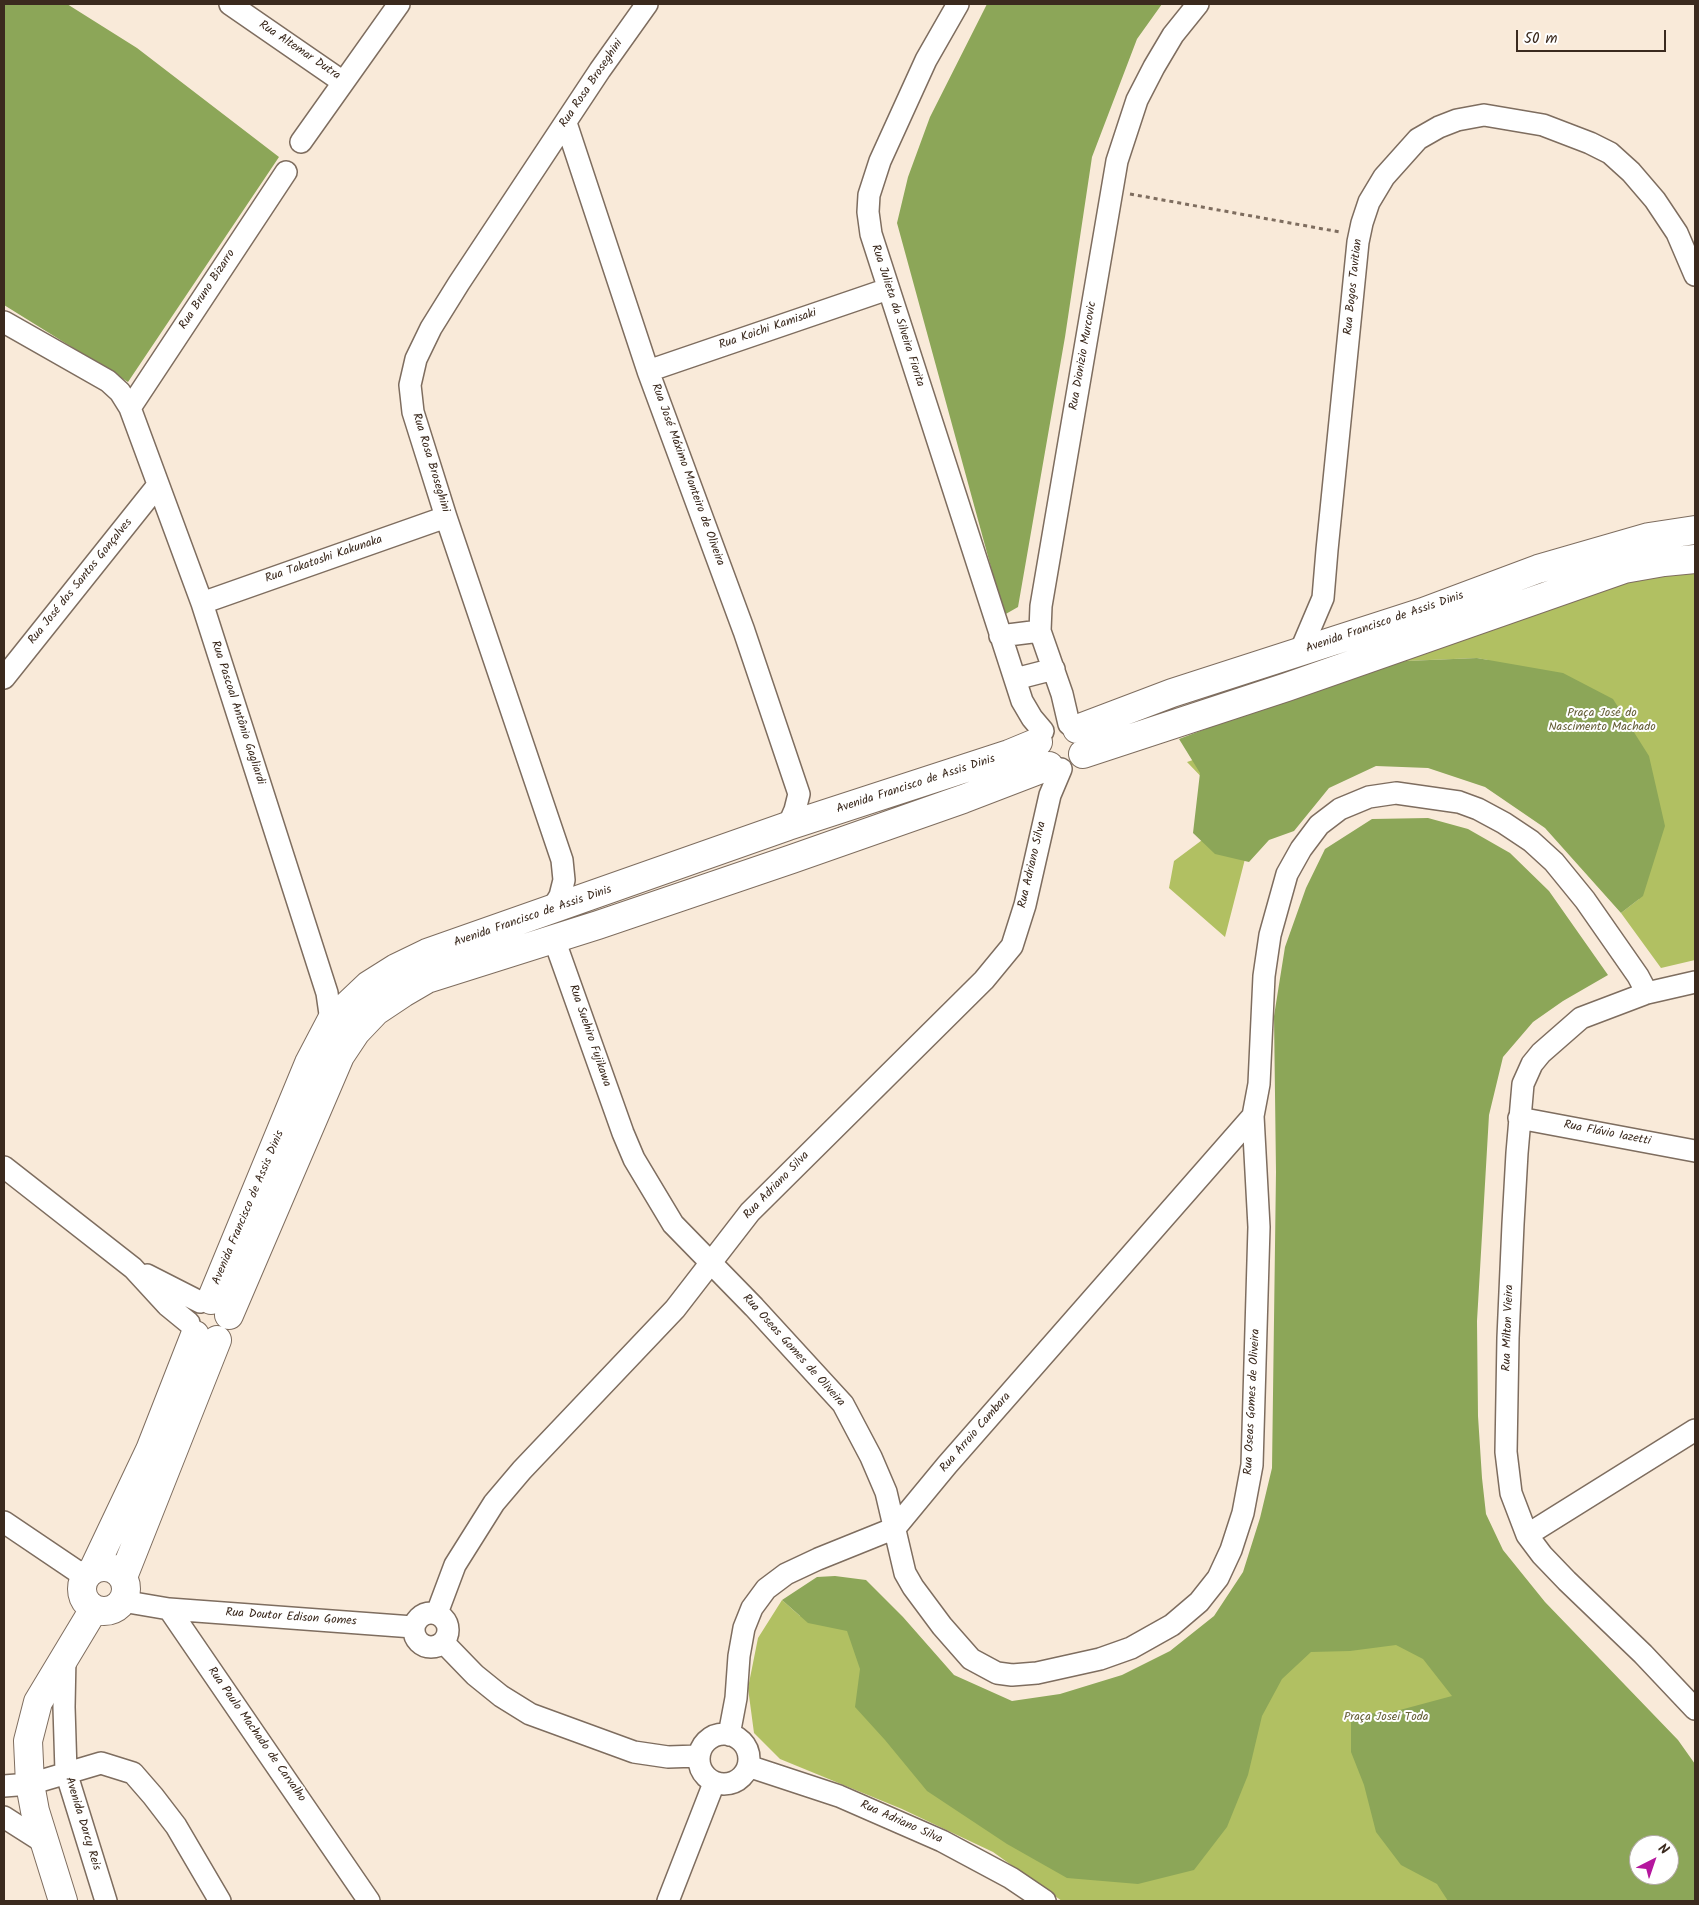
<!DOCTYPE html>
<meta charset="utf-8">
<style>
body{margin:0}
#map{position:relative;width:1699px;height:1905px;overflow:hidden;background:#f9ead9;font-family:Kalam,sans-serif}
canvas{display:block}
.frame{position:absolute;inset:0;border:5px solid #3b2a1e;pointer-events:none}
.north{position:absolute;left:1629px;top:1835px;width:50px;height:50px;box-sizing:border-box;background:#fff;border:1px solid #b1aaa5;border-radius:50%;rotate:41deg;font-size:14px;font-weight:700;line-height:20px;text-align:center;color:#3b2a1e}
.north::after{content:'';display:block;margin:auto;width:18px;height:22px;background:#b5179e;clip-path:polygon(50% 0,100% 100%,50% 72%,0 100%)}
.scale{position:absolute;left:1516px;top:30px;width:150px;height:22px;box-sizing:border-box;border:2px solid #3b2a1e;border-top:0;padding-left:6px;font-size:15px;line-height:18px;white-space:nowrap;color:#3b2a1e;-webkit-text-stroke:4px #fff;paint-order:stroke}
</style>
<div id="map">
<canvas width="1699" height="1905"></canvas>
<div class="frame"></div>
<div class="north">N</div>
<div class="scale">50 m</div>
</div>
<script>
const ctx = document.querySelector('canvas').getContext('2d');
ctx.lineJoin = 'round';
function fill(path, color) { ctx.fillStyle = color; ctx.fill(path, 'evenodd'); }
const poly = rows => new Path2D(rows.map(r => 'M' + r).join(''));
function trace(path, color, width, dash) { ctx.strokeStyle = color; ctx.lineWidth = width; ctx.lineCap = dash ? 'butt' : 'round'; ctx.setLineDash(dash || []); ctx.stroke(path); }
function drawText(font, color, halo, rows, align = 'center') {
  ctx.font = font + ' Kalam,sans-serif'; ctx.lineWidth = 4; ctx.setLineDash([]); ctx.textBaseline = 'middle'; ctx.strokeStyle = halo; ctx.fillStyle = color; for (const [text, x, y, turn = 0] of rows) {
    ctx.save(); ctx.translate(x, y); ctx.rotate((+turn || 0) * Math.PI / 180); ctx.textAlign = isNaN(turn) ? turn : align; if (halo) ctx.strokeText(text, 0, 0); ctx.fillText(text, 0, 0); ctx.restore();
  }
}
const green = poly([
 [1695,568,1695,960,1661,968,1621,913,1639,899,1537,787,1351,751,1245,859,1225,937,1169,888,1174,861,1237,814,1187,762,1488,660,1477,658,1382,662,1616,581],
 [1498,1050,1478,1175,1474,1521,1695,1786,1695,1901,1062,1901,993,1852,902,1809,780,1759,754,1733,748,1688,758,1638,782,1600,800,1616,834,1597,961,1697,1064,1706,1216,1635],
 [1639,1845,1669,1845,1669,1875,1639,1875]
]);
const forest = poly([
 [4,4,67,4,137,48,279,157,128,382,4,305],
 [987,4,1162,4,1137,39,1092,157,1065,337,1018,607,1004,615,897,223,908,177,930,117],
 [1477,658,1563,673,1613,699,1649,756,1665,826,1643,896,1621,913,1545,828,1485,787,1428,768,1376,766,1329,788,1294,831,1269,840,1249,862,1215,854,1193,833,1200,773,1179,739,1382,662],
 [1428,818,1468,829,1510,853,1549,891,1608,975,1563,1001,1533,1022,1503,1057,1489,1115,1477,1321,1478,1416,1482,1478,1486,1514,1503,1550,1545,1602,1678,1740,1695,1764,1695,1901,1448,1901,1437,1884,1401,1865,1376,1832,1364,1785,1351,1752,1351,1712,1385,1714,1452,1696,1423,1659,1396,1645,1350,1651,1311,1652,1282,1679,1262,1716,1248,1775,1227,1827,1194,1870,1138,1884,1067,1878,1007,1844,927,1791,885,1740,855,1707,860,1669,847,1631,808,1623,782,1600,817,1577,835,1576,866,1580,903,1617,954,1675,1012,1701,1060,1694,1122,1675,1170,1651,1214,1616,1243,1572,1260,1518,1272,1468,1276,1172,1274,1016,1285,947,1306,888,1325,849,1372,819],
 [1639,1845,1669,1845,1669,1875,1639,1875]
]);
const path = poly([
 [1130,194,1340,232]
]);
const minor = poly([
 [230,4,343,82],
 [958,4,926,60,880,161,869,195,868,212,871,234,1022,701,1032,718,1043,731],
 [566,123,648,371,744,631,799,794,795,810,788,826],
 [301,142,399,4],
 [4,322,108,381,120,392,130,408,202,603,327,993,331,1021],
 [648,371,888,289],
 [130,408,286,172],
 [202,603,446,517],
 [1000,636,1040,631],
 [1300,652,1323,598,1327,550,1358,242,1362,223,1369,202,1384,177,1418,139,1439,127,1457,120,1484,115,1543,125,1590,143,1610,153,1631,172,1655,200,1677,233,1695,275],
 [4,678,158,485],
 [1015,679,1054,669],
 [1069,724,1062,694,1040,631,1041,606,1117,161,1137,100,1154,67,1173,35,1198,4],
 [551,911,560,896,564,880,562,860,446,517,413,412,410,385,416,359,431,328,459,283,600,70,647,4],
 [554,939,623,1133,634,1159,673,1224,754,1307,843,1404,871,1457,886,1492,905,1573,913,1587,942,1626,971,1659,997,1673,1012,1675,1037,1673,1100,1659,1131,1648,1172,1625,1199,1602,1218,1578,1231,1550,1243,1513,1252,1465,1259,1227,1253,1116,1259,1084,1264,976,1270,935,1287,874,1301,849,1319,825,1340,809,1369,797,1396,793,1459,802,1478,809,1504,823,1531,841,1554,862,1585,900,1638,976,1647,993],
 [1695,982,1647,993,1581,1018,1541,1053,1532,1064,1523,1084,1517,1153,1513,1224,1508,1338,1506,1452,1511,1493,1527,1535,1542,1555,1567,1581,1643,1654,1695,1709],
 [1519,1118,1695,1151],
 [4,1167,133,1268,167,1305,189,1323],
 [147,1275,200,1302],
 [4,1522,84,1576],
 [1527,1535,1695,1430],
 [122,1601,169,1609,369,1901],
 [169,1609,413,1627],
 '414 1630a17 17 0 1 1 34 0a17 17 0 1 1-34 0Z',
 [437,1613,455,1565,494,1503,522,1470,675,1309,750,1212,984,980,1012,946,1025,905,1050,795,1061,769],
 [444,1643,475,1675,501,1696,530,1714,634,1752,668,1757,698,1756],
 [65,1656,64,1707,66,1772,106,1901],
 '699 1759a25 25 0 1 1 50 0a25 25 0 1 1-50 0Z',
 [729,1735,736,1698,739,1656,744,1628,752,1608,766,1589,786,1574,818,1559,895,1528,947,1465,1253,1116],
 [748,1766,839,1796,942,1841,1011,1878,1045,1901],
 [4,1786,30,1784,101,1763,133,1773,153,1796,176,1826,220,1901],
 [4,1817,43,1842],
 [668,1901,714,1783]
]);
const secondary = poly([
 [1077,729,1172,693,1423,612,1538,569,1649,537,1695,530],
 [1083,754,1287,687,1624,569,1664,562,1695,559],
 [211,1300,309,1063,331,1021,369,985,396,968,427,953,788,826,1009,754,1038,742],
 [229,1315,340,1056,356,1032,376,1011,403,993,427,979,598,925,792,859,963,799,1049,766],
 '82 1589a22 22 0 1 1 44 0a22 22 0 1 1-44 0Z',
 [94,1568,150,1450,195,1335],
 [123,1577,217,1340],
 [63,1901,35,1811,30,1784,28,1741,38,1702,94,1609]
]);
const streetNames = [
 ["Rua Altemar Dutra",299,51,34],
 ["Rua Rosa Broseghini",592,84,-56],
 ["Rua Bogos Tavitian",1354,287,-84],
 ["Rua Bruno Bizarro",208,290,-57],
 ["Rua Julieta da Silveira Fiorita",897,316,72],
 ["Rua Koichi Kamisaki",768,330,-19],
 ["Rua Dionizio Murcovic",1084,356,-80],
 ["Rua Rosa Broseghini",430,463,73],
 ["Rua José Máximo Monteiro de Oliveira",687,475,70],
 ["Rua Takatoshi Kakunaka",324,560,-19],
 ["Rua José dos Santos Gonçalves",81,582,-51],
 ["Avenida Francisco de Assis Dinis",1385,623,-19],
 ["Rua Pascoal Antônio Gagliardi",237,713,72],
 ["Avenida Francisco de Assis Dinis",916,785,-18],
 ["Rua Adriano Silva",1033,865,-77],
 ["Avenida Francisco de Assis Dinis",533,917,-19],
 ["Rua Suehiro Fujikawa",589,1036,71],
 ["Rua Flávio Iazetti",1607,1134,11],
 ["Rua Adriano Silva",777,1186,-46],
 ["Avenida Francisco de Assis Dinis",249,1208,-67],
 ["Rua Milton Vieira",1509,1328,-88],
 ["Rua Oseas Gomes de Oliveira",793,1351,48],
 ["Rua Oseas Gomes de Oliveira",1253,1402,-87],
 ["Rua Arroio Cambara",976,1433,-49],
 ["Rua Doutor Edison Gomes",291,1618,4],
 ["Rua Paulo Machado de Carvalho",256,1735,55],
 ["Rua Adriano Silva",901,1823,24],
 ["Avenida Darcy Reis",82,1824,73]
];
const parkNames = [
 ["Praça José do",1602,714],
 ["Nascimento Machado",1602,728],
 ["Praça Josei Toda",1386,1718]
];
fill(green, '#b1c062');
fill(forest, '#8ca658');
trace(minor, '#7e6d5f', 24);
trace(secondary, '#7e6d5f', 30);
trace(path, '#7e6d5f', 3, [4, 4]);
trace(minor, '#fff', 21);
trace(secondary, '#fff', 28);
drawText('12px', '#3b2a1e', '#fff', streetNames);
drawText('12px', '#645e36', '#fff', parkNames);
</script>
